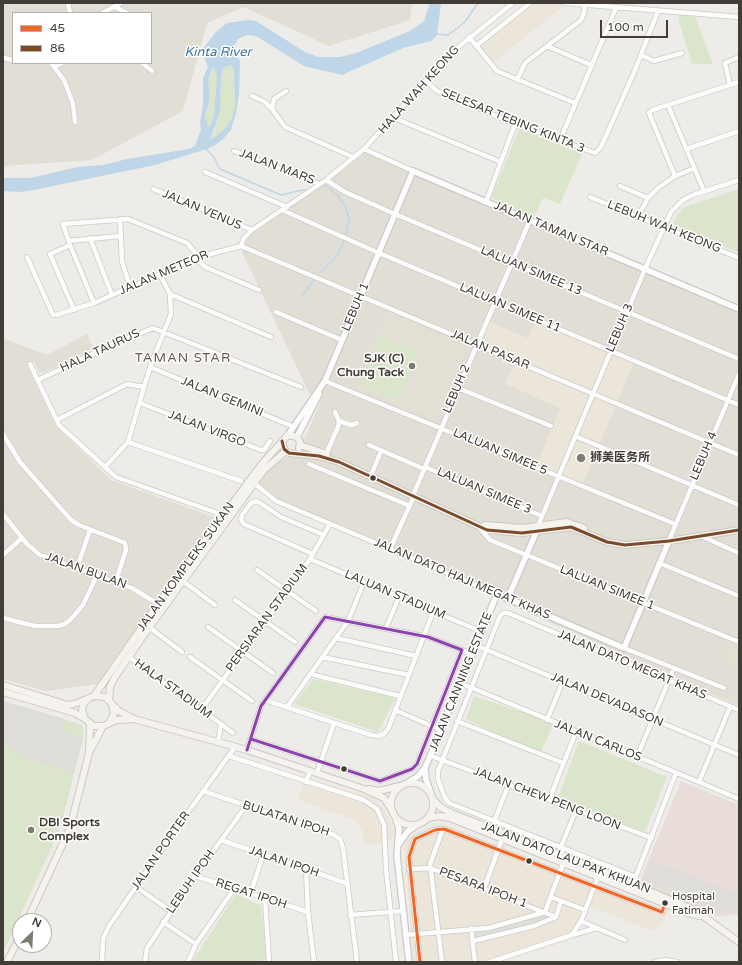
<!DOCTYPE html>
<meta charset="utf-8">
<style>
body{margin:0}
#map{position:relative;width:742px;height:965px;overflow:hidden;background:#eeece8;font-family:"Varela Round",sans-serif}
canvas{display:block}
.frame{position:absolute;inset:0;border:4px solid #423d36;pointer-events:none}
.legend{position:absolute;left:12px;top:12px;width:140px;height:52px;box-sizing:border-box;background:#fff;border:1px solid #b3b1af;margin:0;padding:5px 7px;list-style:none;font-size:12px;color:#423d36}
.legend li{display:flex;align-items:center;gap:8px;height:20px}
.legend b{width:20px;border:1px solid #b3b1af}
.north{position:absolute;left:12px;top:913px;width:40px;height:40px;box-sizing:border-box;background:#fff;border:1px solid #b3b1af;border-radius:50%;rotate:24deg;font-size:11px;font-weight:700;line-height:16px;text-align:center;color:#423d36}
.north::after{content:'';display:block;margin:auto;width:14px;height:18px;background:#7e7a74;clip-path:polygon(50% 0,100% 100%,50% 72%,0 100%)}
.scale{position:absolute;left:600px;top:20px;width:68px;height:18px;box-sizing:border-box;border:2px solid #423d36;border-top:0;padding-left:5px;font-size:12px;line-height:14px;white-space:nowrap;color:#423d36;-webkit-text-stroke:3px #fff;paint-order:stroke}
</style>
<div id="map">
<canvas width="742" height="965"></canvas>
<div class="frame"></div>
<ul class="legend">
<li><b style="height:5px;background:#f26522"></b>45</li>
<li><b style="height:5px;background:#7a4b2a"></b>86</li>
</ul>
<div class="north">N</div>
<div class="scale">100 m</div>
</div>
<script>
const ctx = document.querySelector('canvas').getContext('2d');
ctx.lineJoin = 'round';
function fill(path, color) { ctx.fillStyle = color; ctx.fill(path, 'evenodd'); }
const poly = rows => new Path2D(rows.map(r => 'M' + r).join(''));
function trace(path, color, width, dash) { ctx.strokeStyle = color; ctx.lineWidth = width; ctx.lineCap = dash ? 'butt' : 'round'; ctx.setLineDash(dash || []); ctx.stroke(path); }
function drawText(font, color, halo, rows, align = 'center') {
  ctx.font = font + ' "Varela Round","Noto Sans SC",sans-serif'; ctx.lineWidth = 3; ctx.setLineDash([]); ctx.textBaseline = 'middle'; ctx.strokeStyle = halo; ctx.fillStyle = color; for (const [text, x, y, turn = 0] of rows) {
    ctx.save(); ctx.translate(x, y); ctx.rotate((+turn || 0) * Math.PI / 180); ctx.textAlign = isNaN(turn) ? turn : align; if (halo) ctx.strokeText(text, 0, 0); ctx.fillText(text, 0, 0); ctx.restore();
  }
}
const residential = poly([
 [3,3,412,3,410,20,329,46,243,7,207,23,183,111,92,160,3,166],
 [13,13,151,13,151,63,13,63],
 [365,151,739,308,739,645,736,644,731,659,739,665,739,706,276,501,255,484,272,466,288,457,306,436,322,398,309,393,242,252,246,238],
 [87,334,93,348,43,373,39,372,34,361,27,365,55,425,111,480,214,517,215,521,98,684,45,691,3,679,3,338,47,355]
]);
const commercial = poly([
 [532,3,562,3,564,6,490,65,475,45],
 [537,318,635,360,582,486,536,466,560,408,505,384,516,361,477,344,487,321,528,338],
 [305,777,376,799,388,815,394,833,388,843,364,845,362,830,353,819,298,800],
 [441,823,668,912,656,932,586,905,576,928,563,942,501,962,414,962,404,847,410,835]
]);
const education = poly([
 [386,312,468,346,437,421,355,386]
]);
const medical = poly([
 [681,781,739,805,739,914,718,917,639,883]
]);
const green = poly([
 [681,14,695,17,713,64,692,64,678,18],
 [231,65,234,71,235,106,233,115,228,125,220,133,210,140,215,130,221,91,221,74,225,67],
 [212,68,214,68,217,76,214,115,211,125,208,127,205,116,210,97,208,80],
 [519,129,582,154,560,204,543,198,534,217,494,199,492,196],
 [739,189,739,253,672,224,677,215,685,207],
 [381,335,419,351,398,401,360,385],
 [736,644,739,645,739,665,731,659],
 [313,679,396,698,378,732,294,704],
 [474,696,554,723,540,754,466,719],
 [3,701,83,725,83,739,63,817,54,842,3,953],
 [579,741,667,777,645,832,558,798],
 [236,894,261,906,267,958,260,962,192,962]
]);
const parking = poly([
 [3,701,65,719,62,731,82,738,73,772,21,757,22,753,3,743],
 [652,860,732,892,739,892,739,910,719,913,643,880],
 [545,914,551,917,494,935,475,937,474,931]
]);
const water = poly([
 [430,3,441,3,437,35,431,41,403,48,342,75,304,66,256,36,247,35,238,39,232,49,240,61,239,94,236,113,231,130,225,137,217,144,207,149,155,165,34,190,19,192,3,191,3,178,31,178,77,167,103,165,127,159,189,149,195,146,201,129,200,123,203,104,203,78,208,67,204,56,204,47,216,32,227,23,248,20,256,21,305,52,318,57,340,57,356,53,410,31,424,21],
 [231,65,234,71,235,106,233,115,228,125,220,133,210,140,220,112,221,74,225,67],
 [212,68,214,68,217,76,214,115,211,125,208,127,205,116,210,97,208,80]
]);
const stream = poly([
 [436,34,448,35,464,23,478,3],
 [206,149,213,156,220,169,281,195,302,190,307,190],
 [324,186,327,186,339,197,346,208,349,220,346,235],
 [321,272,337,256,344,241],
 [301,297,314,280]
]);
const minor = poly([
 [68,3,70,13],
 [565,3,739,17],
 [115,7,127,13],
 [102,13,121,3],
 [469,37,497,71,575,103],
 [476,46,530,3],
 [547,46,591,65],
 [641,55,654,61,682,53],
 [3,58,13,60],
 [51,63,64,80,73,104,75,122],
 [142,63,152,71],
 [54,67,62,63],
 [517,80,525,63,581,20,584,13,585,5],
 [426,81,437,91,451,97,515,124,595,153,601,147,633,75,658,11],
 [730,85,725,63,739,57],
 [286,91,274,99,272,109,285,127,353,157],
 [252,96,265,102,272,109],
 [668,105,652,110,649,113,675,176],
 [394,118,501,162],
 [560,140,616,8],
 [364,149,413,171],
 [687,149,739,131],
 [234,151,320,184],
 [205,172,287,207],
 [326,180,345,192,395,214,739,359],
 [620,186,648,198],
 [153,189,252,230],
 [704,191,668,105,739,82],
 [590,197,739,258],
 [486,202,515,124],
 [282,210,379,253,739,405],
 [638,216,648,198,658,188,675,176,695,168],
 [120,219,122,262,130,286],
 [90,238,112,295],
 [69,241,120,236],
 [70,245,50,254,74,310],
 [241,246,739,455],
 [27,257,53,315,56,315,94,303,199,257,241,246,244,238,252,230,326,180,364,149,451,53,513,3],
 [196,258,205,267,259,290],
 [170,294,271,337],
 [94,303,70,245,63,224,128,219,187,243,199,257],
 [276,312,342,340],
 [30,364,59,425,116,477,223,515],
 [150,367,294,427],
 [38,380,109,346,153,328,301,387],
 [325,381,675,524],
 [458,388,551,426],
 [140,403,261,450,264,450,270,441],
 [57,420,127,384,144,387],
 [339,421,351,425,357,423],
 [3,434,20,462,71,520,79,525,125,543,126,550,116,581],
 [575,436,739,505],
 [128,442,241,481],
 [369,445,424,469],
 [326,454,338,427,339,421,335,412],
 [309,464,410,506],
 [105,467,128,442,150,367,171,314,170,294,160,275],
 [425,467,542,516],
 [372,473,381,451],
 [254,483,276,501,497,594],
 [414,493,530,220],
 [3,514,27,544,40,555,132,588,158,604],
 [538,526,645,269,671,212,683,200,693,195,739,180],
 [479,527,490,540,739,642],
 [701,536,739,553],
 [670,538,739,374],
 [390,549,414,496],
 [313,554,244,524,241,520,242,515,251,503,257,501,281,517,324,535],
 [3,555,22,538],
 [310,559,480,631],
 [659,563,739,596],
 [77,568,90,530],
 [257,570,316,611],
 [184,582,215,605],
 [235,600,295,642],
 [3,618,35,626,58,626,65,624,72,618,83,605,97,575],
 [149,627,182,652],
 [208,627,273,673],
 [386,628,399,597],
 [336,638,416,656],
 [475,645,739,755],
 [624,648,724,688],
 [462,650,471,654],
 [129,657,221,724,218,743],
 [190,657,252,701],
 [322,657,409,675],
 [310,674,400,696],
 [460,683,699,782,730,707],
 [265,700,371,735,378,736,384,734,389,727,433,612],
 [287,707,348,621,364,582],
 [201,710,288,591,310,559,330,524],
 [395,710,441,730],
 [547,720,563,681],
 [457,721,563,763],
 [221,724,233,733],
 [247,750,261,706,325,617,428,637,462,650,417,764,412,769,380,781,251,739],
 [229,756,364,800,377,809,384,825,386,869,396,962],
 [431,756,652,838],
 [637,757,674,668],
 [317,773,334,723],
 [306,782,310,771],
 [699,782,739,799],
 [203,791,332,834,340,839,343,848,357,962],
 [549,800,576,732],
 [493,830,491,829,509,784],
 [221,840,346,883],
 [563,857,561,847,576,810],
 [306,869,308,912,314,962],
 [409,869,430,868,556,917],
 [195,876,308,912],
 [636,877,454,805,449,803,445,798,438,779,438,771,500,616,503,613,508,613,739,710],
 [136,887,171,911],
 [484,889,503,836],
 [640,891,634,888,633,884,676,773],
 [250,895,263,855],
 [551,897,585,910],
 [265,899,269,962],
 [545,912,564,861],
 [350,915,402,911],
 [581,921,625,940],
 [163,922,196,944],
 [471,928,475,962],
 [405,935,489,928,545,912],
 [572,935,597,928],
 [473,941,534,926,556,917,561,901],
 [102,962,103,939,109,926,171,836,235,747],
 [145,962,147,948,195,876,246,806],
 [188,962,196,944,234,889],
 [420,962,409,857,415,839,435,830,444,829,662,912,665,903],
 [442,962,430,864,443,829],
 [490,962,572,935,581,921,598,877,603,873,607,875],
 [655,962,665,960,677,962]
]);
const tertiary = poly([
 [288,435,325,381,413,171,739,309],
 [297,437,319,394],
 [508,598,538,528],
 [407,783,417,777,425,768],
 [431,794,426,779,425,768,497,594,624,648,669,541],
 [395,817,399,828,397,856,409,962],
 [399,844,408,831,419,824]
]);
const secondary = poly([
 [282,441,284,449,289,453,319,456,339,462,487,530,522,533,571,527,607,542,625,545,669,541,739,530],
 [300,445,327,454],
 [485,525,523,528,567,522,584,528],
 [3,685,68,705,74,704,87,699],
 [3,692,75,713,85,719],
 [94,696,158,604,261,465,288,435,297,437,300,442,299,448],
 [109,700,110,687,115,677,146,632,264,470,286,451],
 [134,719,117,720,103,726,94,726,85,719,82,710,83,705,89,698,94,696,105,697,119,711,134,719,247,750,364,789,384,798,393,812],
 [109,723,114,714,112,704],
 [90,751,103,726],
 '391 804a21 21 0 1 1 42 0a21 21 0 1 1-42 0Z',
 [369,789,379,791,399,786],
 [433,799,440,807,451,813,612,875,696,911,739,942],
 [428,818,440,816,450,818,691,914,700,916],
 [27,921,70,828,89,753,90,725],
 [7,962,20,936]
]);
const bus1 = poly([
 [420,962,409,857,415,839,435,830,444,829,662,912,665,903]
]);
const bus2 = poly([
 [282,441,284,449,289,453,319,456,339,462,487,530,522,533,571,527,607,542,625,545,669,541,739,530]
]);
const bus3 = poly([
 [247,750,261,706,325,617,428,637,462,650,417,764,412,769,380,781,251,739]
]);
const markers = [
 [412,366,4,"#7e7a74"],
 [581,458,5,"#7e7a74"],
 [373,478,3.5,"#423d36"],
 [344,769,3.5,"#423d36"],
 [31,830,4,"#7e7a74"],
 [529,861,3.5,"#423d36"],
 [665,903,3.5,"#423d36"]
];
const busNames = [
 ["Hospital",672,897],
 ["Fatimah",672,911]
];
const streetNames = [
 ["HALA WAH KEONG",419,90,-48],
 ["SELESAR TEBING KINTA 3",513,121,22],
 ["JALAN MARS",277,167,21],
 ["JALAN VENUS",202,210,23],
 ["LEBUH WAH KEONG",664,227,22],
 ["JALAN TAMAN STAR",551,229,23],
 ["LALUAN SIMEE 13",531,271,23],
 ["JALAN METEOR",164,273,-23],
 ["LEBUH 1",356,307,-67],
 ["LALUAN SIMEE 11",510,308,23],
 ["LEBUH 3",620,328,-67],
 ["JALAN PASAR",490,350,23],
 ["HALA TAURUS",100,351,-25],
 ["LEBUH 2",457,389,-67],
 ["JALAN GEMINI",222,397,22],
 ["JALAN VIRGO",207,429,21],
 ["LALUAN SIMEE 5",500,452,23],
 ["LEBUH 4",704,456,-67],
 ["LALUAN SIMEE 3",484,491,23],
 ["JALAN KOMPLEKS SUKAN",186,567,-54],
 ["JALAN BULAN",86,571,20],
 ["JALAN DATO HAJI MEGAT KHAS",462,579,23],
 ["LALUAN SIMEE 1",607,588,22],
 ["LALUAN STADIUM",395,595,23],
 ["PERSIARAN STADIUM",267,618,-54],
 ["JALAN DATO MEGAT KHAS",632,665,23],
 ["JALAN CANNING ESTATE",461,682,-68],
 ["HALA STADIUM",173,689,36],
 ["JALAN DEVADASON",607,700,23],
 ["JALAN CARLOS",598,741,22],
 ["JALAN CHEW PENG LOON",547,799,21],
 ["BULATAN IPOH",286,819,18],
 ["JALAN PORTER",161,851,-55],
 ["JALAN DATO LAU PAK KHUAN",566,858,21],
 ["JALAN IPOH",284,862,19],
 ["LEBUH IPOH",191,882,-55],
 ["PESARA IPOH 1",483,888,21],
 ["REGAT IPOH",251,894,18]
];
const poiNames = [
 ["SJK (C)",404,359,"right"],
 ["Chung Tack",404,373,"right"],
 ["狮美医务所",590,458],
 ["DBI Sports",39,823],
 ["Complex",39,837]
];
const waterNames = [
 ["Kinta River",218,53]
];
const neighbourhoodNames = [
 ["TAMAN STAR",183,359]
];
fill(residential, '#e1ded6');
fill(commercial, '#ece5d9');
fill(education, '#e4dfd4');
fill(medical, '#e8ddd9');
fill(green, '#dbe5cb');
fill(parking, '#dfddd9');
fill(water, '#bed6e7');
trace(stream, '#bed6e7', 1.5);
trace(minor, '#cccac6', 6);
trace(tertiary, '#cccac6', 8);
trace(secondary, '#ccc9c0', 8);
trace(minor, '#fcfcfc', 4.5);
trace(tertiary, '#fcfcfc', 5.5);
trace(secondary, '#f5f3ee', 6);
trace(bus1, '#f26522', 3);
trace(bus2, '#7a4b2a', 3);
trace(bus3, '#8e44ad', 3);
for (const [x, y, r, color] of markers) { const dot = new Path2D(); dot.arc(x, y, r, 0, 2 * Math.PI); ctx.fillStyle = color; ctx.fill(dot); trace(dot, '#fff', 1.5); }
drawText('11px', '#423d36', '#fff', busNames, 'left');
drawText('12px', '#423d36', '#fff', streetNames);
drawText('bold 12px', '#423d36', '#fff', poiNames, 'left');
drawText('italic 13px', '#3d76a1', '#fff', waterNames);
ctx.letterSpacing = '1px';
drawText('13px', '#645b4e', '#fff', neighbourhoodNames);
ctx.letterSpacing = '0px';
</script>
